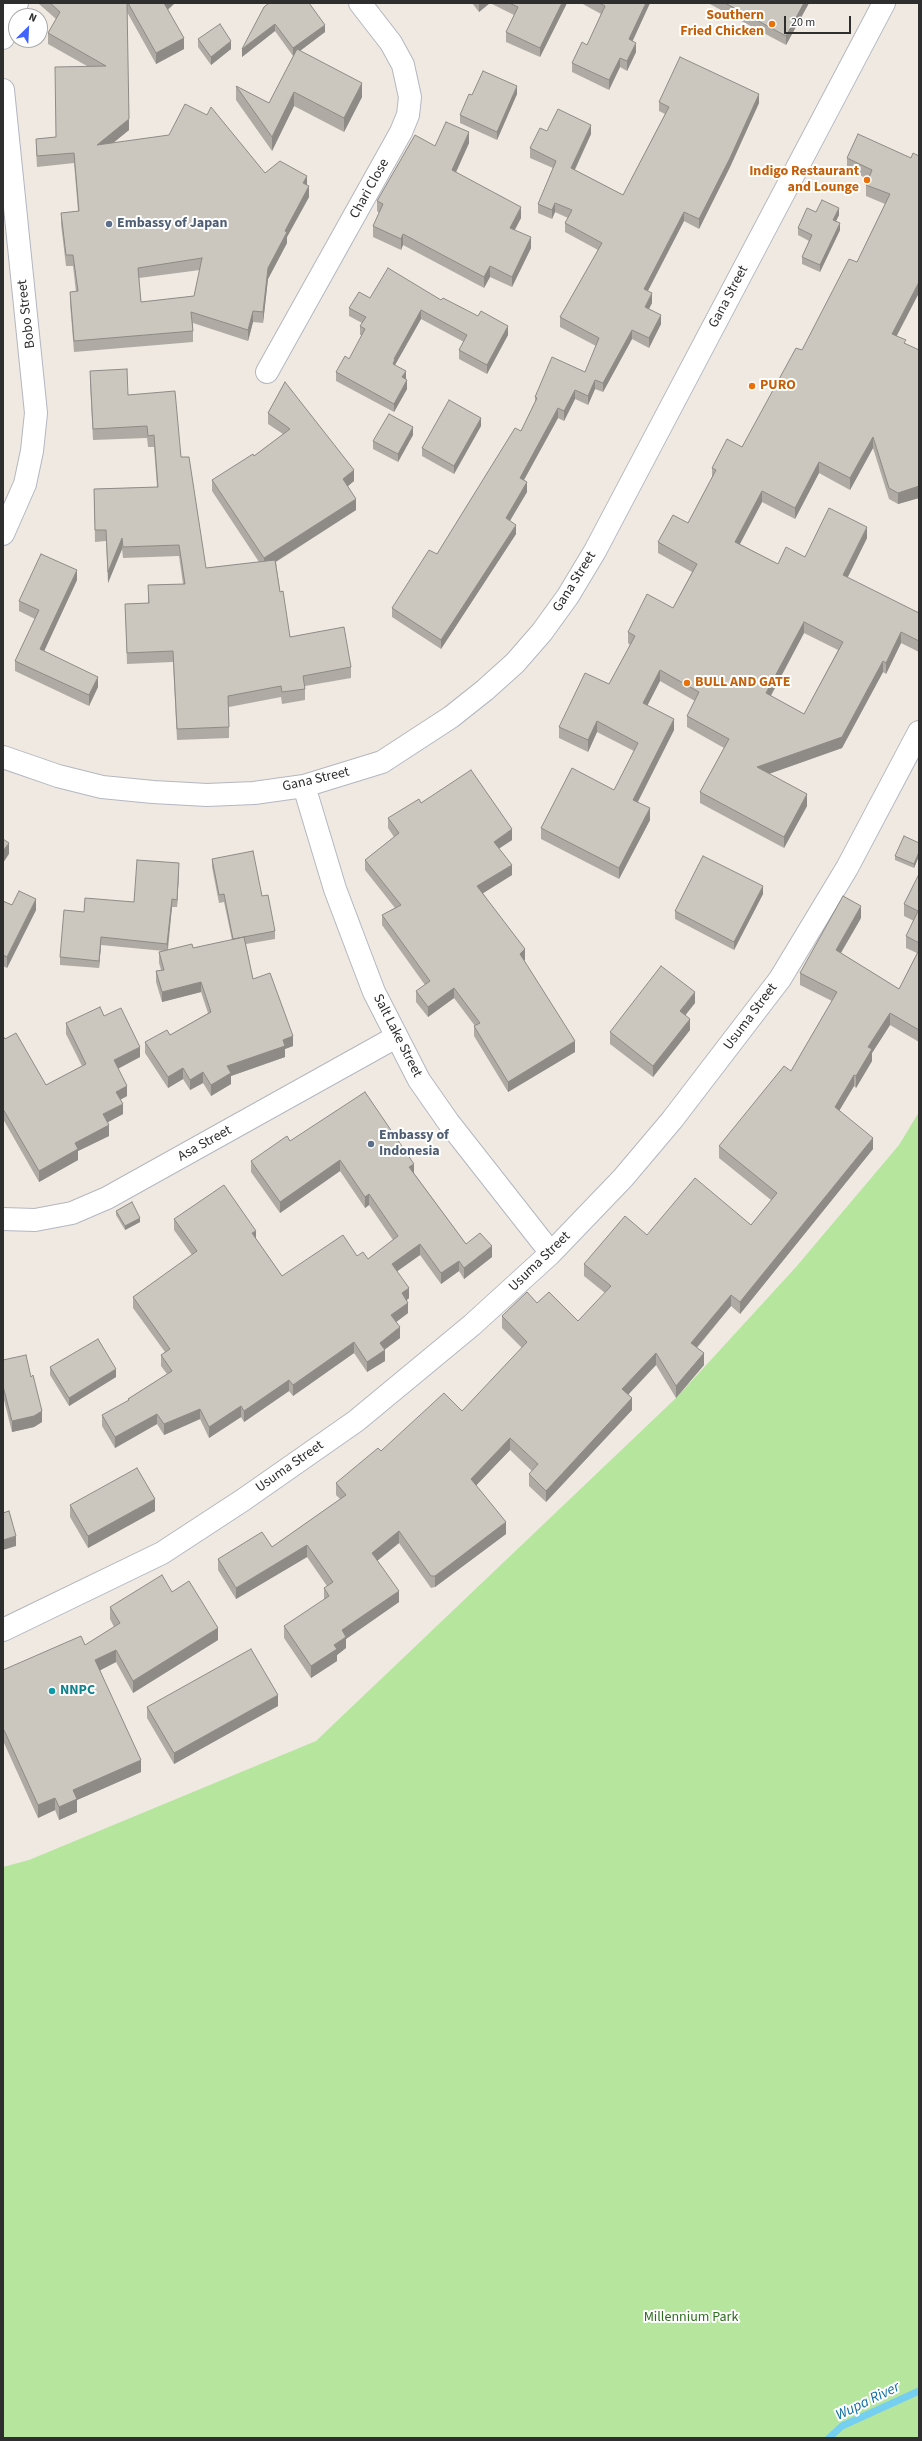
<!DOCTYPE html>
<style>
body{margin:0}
#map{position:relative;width:922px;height:2441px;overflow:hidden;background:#efe9e1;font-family:"Source Sans 3",sans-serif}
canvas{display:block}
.frame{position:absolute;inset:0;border:4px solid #2e2e2e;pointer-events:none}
.north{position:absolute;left:8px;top:8px;width:40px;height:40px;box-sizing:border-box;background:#fff;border:1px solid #ababab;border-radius:50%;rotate:24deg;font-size:11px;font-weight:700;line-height:16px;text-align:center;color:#2e2e2e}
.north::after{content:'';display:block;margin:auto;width:14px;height:18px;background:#4264fb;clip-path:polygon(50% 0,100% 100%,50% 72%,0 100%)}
.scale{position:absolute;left:784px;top:16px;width:67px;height:18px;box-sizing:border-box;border:2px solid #2e2e2e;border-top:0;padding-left:5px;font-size:12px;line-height:14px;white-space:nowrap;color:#2e2e2e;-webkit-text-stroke:3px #fff;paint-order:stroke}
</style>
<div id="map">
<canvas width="922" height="2441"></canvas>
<div class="frame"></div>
<div class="north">N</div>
<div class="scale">20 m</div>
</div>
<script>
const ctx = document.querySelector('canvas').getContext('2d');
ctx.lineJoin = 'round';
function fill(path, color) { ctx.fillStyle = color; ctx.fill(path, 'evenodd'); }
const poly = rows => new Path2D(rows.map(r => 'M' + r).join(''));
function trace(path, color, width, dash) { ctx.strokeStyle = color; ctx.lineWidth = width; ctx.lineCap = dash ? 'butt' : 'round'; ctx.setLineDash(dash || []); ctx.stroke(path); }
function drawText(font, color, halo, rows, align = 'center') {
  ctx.font = font + ' "Source Sans 3",sans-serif'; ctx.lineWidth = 4; ctx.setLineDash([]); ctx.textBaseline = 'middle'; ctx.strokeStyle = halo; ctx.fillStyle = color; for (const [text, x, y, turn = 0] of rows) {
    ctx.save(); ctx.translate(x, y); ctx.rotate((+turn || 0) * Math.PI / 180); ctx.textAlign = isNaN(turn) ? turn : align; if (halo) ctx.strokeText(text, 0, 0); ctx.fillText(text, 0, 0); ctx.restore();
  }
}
const green = poly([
 [919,1112,919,2438,3,2438,3,1867,29,1860,316,1741,676,1398,796,1267,899,1145]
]);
const stream = poly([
 [829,2438,842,2426,919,2391]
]);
const minor = poly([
 [3,38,4,31,17,3],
 [3,90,36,413,32,451,25,484,3,534],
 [267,372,401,132,408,115,410,97,403,65,391,43,360,3],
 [3,757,58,776,102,787,153,792,207,795,254,793,304,786,382,762,451,717,485,690,515,663,542,632,568,596,595,551,884,3],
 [304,786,335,889,358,950,374,992,419,1080,449,1123,551,1253],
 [3,1219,35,1220,72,1213,107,1198,396,1037],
 [3,1630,162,1553,243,1500,356,1421,472,1325,551,1253,623,1178,672,1120,780,979,847,868,919,732]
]);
const wall = poly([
 [39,3,175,3,168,10,184,49,156,64,127,12,129,130,113,143,265,173,307,185,309,197,287,237,287,243,268,279,263,323,253,322,248,341,193,323,193,342,74,352,70,303,70,292,76,292,73,266,66,266,61,224,61,213,78,211,74,163,37,167,36,150,36,139,56,137,87,66,48,44,48,33,56,19,39,4],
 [200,270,194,296,141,302,139,278],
 [472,3,490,3,479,12],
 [490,3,567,3,540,57,506,42,506,32,514,15],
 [581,3,650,3,632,41,636,52,627,71,620,67,609,90,572,72,572,63,587,45,601,14],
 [708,3,809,3,786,45],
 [264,7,325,32,300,51,362,97,344,132,294,106,272,151,236,100,236,86,269,103,294,55,293,56,275,31,242,57],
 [198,39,231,49,211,65,198,47],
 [517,94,497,140,460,123,460,115,472,95],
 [659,102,759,103,730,167,699,229,684,221,648,291,652,303,649,309,661,324,649,348,632,339,603,392,595,389,588,405,575,399,564,421,558,418,524,480,527,492,510,521,516,534,441,649,392,617,392,608,437,554,521,431,535,402,535,397,585,372,596,346,560,327,560,317,598,250,565,232,565,223,568,218,555,212,552,219,538,213,538,204,553,168,530,158,530,148,547,131,591,134,575,170,623,195,665,114,659,111],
 [469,143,456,172,521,218,515,230,531,248,512,287,490,277,484,288,403,245,401,250,373,237,373,226,379,213,377,211,377,201,435,146],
 [847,158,911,158,897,336,906,344,919,350,919,498,898,504,889,499,873,448,850,490,819,473,795,519,762,502,740,544,778,564,805,557,867,538,847,578,919,613,919,652,901,643,886,674,883,672,842,748,769,774,807,806,784,848,700,803,700,792,724,748,687,727,687,716,695,701,660,681,647,706,674,730,638,802,650,820,619,879,541,839,541,828,614,790,634,751,597,732,588,752,559,738,559,727,609,684,630,645,628,643,628,632,673,608,692,572,658,553,658,542,688,523,712,477,712,468,742,447,857,262,885,204,866,196,866,185,868,179,847,169],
 [804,633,838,650,804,714,771,696],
 [816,212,839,215,836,221,840,230,820,272,802,264,802,257,809,241,798,235,798,228],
 [370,298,441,300,508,335,487,374,459,359,459,350,464,342,421,319,395,365,395,366,406,379,407,389,394,412,336,381,336,372,349,359,362,335,360,335,360,326,362,323,349,316,349,308],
 [90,371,128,395,181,457,206,568,259,562,212,491,212,480,254,456,283,434,268,424,268,413,285,382,354,481,348,486,356,510,276,562,280,592,290,637,351,667,351,678,305,686,305,700,282,704,281,697,229,707,229,738,177,740,173,662,127,664,125,604,148,603,148,585,183,584,179,556,123,558,122,549,108,583,106,541,95,542,94,489,157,487,154,447,148,447,147,438,93,440,90,382],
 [481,426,454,474,422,456,422,448],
 [413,435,398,462,373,449,373,441],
 [77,580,44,651,98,687,89,706,15,671,15,661,35,619,19,611,19,601],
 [421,803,512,840,499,848,512,875,483,893,525,960,524,960,575,1052,508,1092,474,1036,474,1026,475,1026,454,998,428,1017,416,1002,416,991,425,985,382,925,382,915,395,908,365,870,365,860,394,837,388,828,388,818],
 [919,843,919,856,914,868,895,860,895,856],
 [212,859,262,896,275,931,275,939,246,944,253,979,293,1046,285,1049,285,1057,231,1076,231,1084,211,1096,203,1083,190,1090,183,1079,168,1088,145,1053,145,1042,170,1035,208,1013,201,992,162,1002,156,982,156,971,161,970,159,963,159,952,164,951,101,945,99,968,60,965,60,957,84,912,134,902,179,871,177,907,172,907,168,950,193,948,232,940,224,902,219,903,212,867],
 [919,874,919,1042,890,1025,872,1053,872,1061,856,1088,854,1086,839,1110,873,1149,740,1314,731,1306,697,1348,704,1365,676,1398,656,1365,628,1395,632,1410,546,1502,529,1486,529,1474,532,1471,510,1450,476,1485,506,1534,435,1587,431,1588,399,1543,377,1561,399,1602,346,1639,346,1648,337,1655,337,1661,311,1678,284,1638,284,1626,324,1600,324,1588,327,1586,307,1557,236,1599,218,1570,218,1559,272,1547,340,1499,336,1495,336,1483,381,1451,462,1411,522,1348,502,1328,502,1316,537,1303,578,1321,605,1293,584,1276,584,1264,647,1235,751,1225,771,1200,719,1158,719,1146,791,1071,832,1001,800,985,800,973,861,918,841,953,899,989,917,953,906,948,906,936,914,921,904,916,904,904],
 [763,894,734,950,675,919,675,911],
 [3,901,12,905,36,910,7,968,3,966],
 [695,1003,685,1015,690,1030,653,1077,610,1044,610,1032],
 [104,1016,140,1057,118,1068,127,1096,120,1100,123,1114,107,1122,109,1136,78,1151,78,1160,39,1182,3,1119,3,1036,5,1039,46,1085,82,1066,66,1034,66,1023],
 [290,1141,414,1173,466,1244,492,1257,464,1279,459,1271,441,1284,420,1255,397,1271,409,1298,407,1300,408,1313,396,1322,400,1338,384,1350,385,1361,367,1372,354,1353,293,1396,289,1391,244,1422,241,1417,209,1438,200,1419,164,1435,157,1424,115,1448,102,1426,102,1415,128,1401,128,1399,167,1374,161,1366,161,1355,165,1352,133,1308,133,1297,192,1255,174,1230,174,1219,256,1239,282,1276,357,1256,368,1259,393,1240,369,1205,365,1208,340,1171,280,1213,251,1172,251,1161],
 [116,1211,140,1222,125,1230,116,1215],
 [3,1360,31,1377,42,1422,34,1427,12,1432,3,1396],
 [50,1367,116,1377,69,1406,50,1375],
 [70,1505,155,1511,88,1548,70,1517],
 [172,1592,218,1640,133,1693,116,1662,100,1670,141,1772,77,1800,77,1812,59,1820,55,1810,38,1818,4,1743,3,1670,85,1645,114,1627,110,1619,110,1607],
 [278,1706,174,1764,147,1718,147,1707]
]);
const shadedWall = poly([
 [163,3,175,3,163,13],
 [479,3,490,3,479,12],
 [562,3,567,3,540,57,540,48],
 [646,3,650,3,629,49,629,39],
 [804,3,809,3,786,45,786,36],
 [275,24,275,31,242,57,242,49],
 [325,25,325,32,293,56,293,48],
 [184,38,184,49,156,64,156,53],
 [231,41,231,49,211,65,211,57],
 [636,43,636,52,627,71,627,61],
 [620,58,620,67,609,90,609,80],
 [362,83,362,97,344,132,344,118],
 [517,86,517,94,497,140,497,132],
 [294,92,294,106,272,151,272,137],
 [759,94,759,103,730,167,699,229,699,219],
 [129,119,129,130,97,156,97,145],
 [591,125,591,134,571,177,571,168],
 [469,132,469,143,452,181,452,170],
 [307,176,307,187,303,183],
 [309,186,309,197,287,237,287,243,268,279,263,323,263,312,268,268,285,231],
 [555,203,555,212,552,219,552,210],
 [521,207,521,218,510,238,510,228],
 [839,208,839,215,833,227,833,220],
 [684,212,684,221,644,298,644,289],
 [840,223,840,230,820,272,820,265],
 [403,234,403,245,401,250,401,239],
 [531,237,531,248,512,287,512,277],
 [490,266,490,277,484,288,484,277],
 [919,282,919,293,892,345,892,334],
 [652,293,652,303,645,316,645,307],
 [421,310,421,319,395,365,395,368,393,364,394,359],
 [253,311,253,322,248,341,248,330],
 [661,315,661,324,649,348,649,338],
 [508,326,508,335,487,374,487,365],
 [632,330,632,339,603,392,603,383],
 [406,371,406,380,402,377],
 [407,380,407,389,394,412,394,404],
 [595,380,595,389,588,405,588,396],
 [575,390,575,399,564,421,564,411],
 [558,408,558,418,520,487,520,478],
 [481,418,481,426,454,474,454,466],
 [413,427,413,435,398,462,398,454],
 [873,437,873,448,850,490,850,478],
 [819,462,819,473,795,519,795,508],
 [354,470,354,481,343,490,343,479],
 [527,482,527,492,506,527,506,518],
 [919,486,919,498,898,504,898,493],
 [762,491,762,502,735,553,735,542],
 [356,499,356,510,264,569,264,558],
 [516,525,516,534,441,649,441,640],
 [867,527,867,538,843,587,843,575],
 [122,538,122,549,108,583,108,572],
 [77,570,77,580,40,660,40,649],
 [804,622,804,633,766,704,766,693],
 [901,632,901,643,886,674,886,663],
 [883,661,883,672,842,748,757,778,757,767],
 [660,670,660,681,643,714,643,703],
 [98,677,98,687,89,706,89,695],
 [674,719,674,730,633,811,633,800],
 [597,721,597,732,588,752,588,740],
 [807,794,807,806,784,848,784,837],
 [650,808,650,820,619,879,619,868],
 [512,829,512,840,494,852,494,842],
 [9,843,9,854,3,863,3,851],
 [919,852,919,856,914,868,914,864],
 [179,863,179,871,177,907,177,900],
 [512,865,512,875,477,897,477,886],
 [763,886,763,894,734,950,734,942],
 [36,899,36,910,7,968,7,957],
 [172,899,172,907,167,952,167,944],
 [861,906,861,918,836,961,836,950],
 [101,937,101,945,99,968,99,961],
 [525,949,525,960,520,964,520,954],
 [201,982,201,992,162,1002,162,992],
 [454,988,454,998,428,1017,428,1007],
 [695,992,695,1003,680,1022,680,1011],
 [890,1013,890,1025,872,1053,872,1061,856,1088,856,1076,868,1047],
 [690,1019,690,1030,653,1077,653,1066],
 [293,1036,293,1046,285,1049,285,1057,231,1076,231,1084,211,1096,211,1085,227,1066,283,1040],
 [575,1041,575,1052,508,1092,508,1082],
 [140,1047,140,1057,114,1071,114,1060],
 [183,1068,183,1079,168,1088,168,1077],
 [203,1072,203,1083,190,1090,190,1080],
 [854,1075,854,1086,835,1118,835,1107],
 [127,1086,127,1096,116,1102,116,1092],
 [123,1104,123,1114,103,1125,103,1114],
 [109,1125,109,1136,78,1151,78,1160,39,1182,39,1171,75,1143],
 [873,1138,873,1149,740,1314,740,1302],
 [340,1160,340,1171,280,1213,280,1202],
 [414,1164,414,1175,409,1167],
 [369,1194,369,1205,365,1208,365,1197],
 [140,1218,140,1222,125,1230,125,1226],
 [256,1231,256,1241,252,1233],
 [420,1244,420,1255,392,1275,392,1264],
 [492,1246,492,1257,464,1279,464,1268],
 [459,1261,459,1271,441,1284,441,1273],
 [409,1288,409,1298,402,1304,402,1293],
 [731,1295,731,1306,691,1354,691,1343],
 [408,1303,408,1313,391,1326,391,1315],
 [400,1327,400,1338,380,1353,385,1350,385,1361,367,1372,367,1362,380,1343],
 [354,1342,354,1353,293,1396,293,1385],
 [656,1353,656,1365,622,1401,622,1389],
 [704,1353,704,1365,676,1398,676,1386],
 [116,1369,116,1377,69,1406,69,1398],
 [289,1380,289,1391,244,1422,244,1411],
 [632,1398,632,1410,546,1502,546,1491],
 [241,1406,241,1417,209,1438,209,1427],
 [200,1409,200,1419,164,1435,164,1424],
 [42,1411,42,1422,34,1427,12,1432,12,1421],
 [157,1414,157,1424,115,1448,115,1437],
 [510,1438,510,1450,471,1491,471,1479],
 [155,1499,155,1511,88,1548,88,1536],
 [506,1522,506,1534,435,1587,435,1576],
 [399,1531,399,1543,372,1565,372,1553],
 [16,1536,16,1546,3,1550,3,1540],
 [307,1545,307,1557,236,1599,236,1588],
 [399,1591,399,1602,346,1639,346,1648,337,1655,337,1661,311,1678,311,1666,334,1645,342,1630],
 [218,1628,218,1640,133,1693,133,1681],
 [116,1650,116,1662,95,1673,95,1660],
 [278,1695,278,1706,174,1764,174,1753],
 [4,1730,4,1743,3,1743,3,1731],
 [141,1760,141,1772,77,1800,77,1812,59,1820,59,1807,73,1790],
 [55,1798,55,1810,38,1818,38,1805]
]);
const building = poly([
 [50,3,127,3,129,119,97,145,169,135,185,104,207,115,211,107,265,173,280,161,307,176,303,183,309,186,285,231,287,232,268,268,263,312,253,311,248,330,191,312,193,331,74,341,70,292,78,291,73,255,66,255,61,213,79,211,74,153,37,156,36,139,56,137,55,67,106,66,48,33,60,12,50,3],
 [202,258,194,296,141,302,138,268,202,258],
 [128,3,164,3,184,38,156,53,128,3],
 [269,3,309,3,325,25,293,48,275,24,242,49,264,7,269,3],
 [509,3,562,3,540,48,506,32,518,7,509,3],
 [599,3,646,3,629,39,636,43,627,61,620,58,609,80,572,63,582,42,587,45,605,6,599,3],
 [725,3,804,3,786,36,725,3],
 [220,24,231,41,211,57,198,39,220,24],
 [297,49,362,83,344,118,294,92,272,137,236,86,269,103,297,49],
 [680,57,759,94,730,158,699,219,684,212,644,289,652,293,645,307,661,315,649,338,632,330,603,383,595,380,588,396,575,390,564,411,558,408,520,478,527,482,506,518,516,525,441,640,392,608,429,550,437,554,515,428,521,431,537,398,535,397,552,357,585,372,599,338,560,317,602,243,565,223,572,210,555,203,552,210,538,204,556,161,530,148,540,128,547,131,558,109,591,125,571,168,623,195,669,107,659,102,680,57],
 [483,71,517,86,497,132,460,115,469,94,472,95,483,71],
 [446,122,469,132,452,170,521,207,510,228,531,237,512,277,490,266,484,277,403,234,401,239,373,226,383,204,377,201,415,135,435,146,446,122],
 [858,134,911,158,913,153,919,156,919,282,892,334,906,340,904,343,919,350,919,486,898,493,889,488,873,437,850,478,819,462,795,508,762,491,735,542,778,564,786,547,805,557,829,508,867,527,843,575,919,613,919,641,901,632,886,663,883,661,842,737,757,767,807,794,784,837,700,792,729,739,687,716,699,692,660,670,643,703,674,719,633,800,650,808,619,868,541,828,572,768,614,790,638,743,597,721,588,740,559,727,585,673,609,684,635,636,628,632,647,594,673,608,697,564,658,542,673,515,688,523,716,470,712,468,727,439,742,447,796,348,802,350,849,259,857,262,890,194,866,185,872,170,847,158,858,134],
 [804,622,843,642,804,714,766,693,804,622],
 [822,200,839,208,833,220,840,223,820,265,802,257,812,235,798,228,807,208,816,212,822,200],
 [388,268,441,300,443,298,478,316,481,311,508,326,487,365,459,350,467,335,421,310,394,359,395,359,393,364,406,371,402,377,407,380,394,404,336,372,345,356,349,359,365,329,360,326,366,317,349,308,359,292,370,298,388,268],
 [127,369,128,395,175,391,181,457,189,457,206,568,275,560,280,592,283,591,290,637,344,627,351,667,303,676,305,689,282,692,281,686,228,696,229,727,177,729,173,651,127,653,125,604,149,603,148,585,185,584,179,545,123,547,122,538,108,572,106,530,95,530,94,489,158,487,154,435,148,436,147,426,93,429,90,371,127,369],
 [285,382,354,470,343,479,356,499,264,558,212,480,253,454,254,456,290,429,268,413,285,382],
 [449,400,481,418,454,466,422,448,449,400],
 [389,414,413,427,398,454,373,441,389,414],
 [41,554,77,570,40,649,98,677,89,695,15,661,39,610,19,601,41,554],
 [471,770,512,829,494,842,512,865,477,886,525,949,520,954,575,1041,508,1082,474,1026,480,1023,454,988,428,1007,416,991,430,981,382,915,401,905,365,860,399,833,388,818,419,799,421,803,471,770],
 [904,836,919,843,919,852,914,864,895,856,904,836],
 [3,839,9,843,3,851,3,839],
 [253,851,262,896,268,895,275,931,233,939,224,894,219,895,212,859,253,851],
 [703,856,763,886,734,942,675,911,703,856],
 [137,860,179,863,177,900,172,899,167,944,101,937,99,961,60,957,64,910,84,912,85,898,134,902,137,860],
 [919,874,919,943,906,936,918,911,904,904,919,874],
 [19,891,36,899,7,957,3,955,3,901,12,905,19,891],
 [843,896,861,906,836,950,899,989,919,950,919,1030,890,1013,868,1047,872,1049,856,1076,854,1075,835,1107,873,1138,740,1302,731,1295,691,1343,704,1353,676,1386,656,1353,622,1389,632,1398,546,1491,529,1474,538,1464,510,1438,471,1479,506,1522,435,1576,431,1576,399,1531,372,1553,399,1591,342,1630,346,1637,334,1645,337,1649,311,1666,284,1626,329,1596,324,1588,333,1582,307,1545,236,1588,218,1559,262,1532,272,1547,346,1495,336,1483,378,1448,381,1451,444,1393,462,1411,527,1342,502,1316,527,1292,537,1303,549,1292,578,1321,611,1286,584,1264,625,1216,647,1235,695,1178,751,1225,777,1193,719,1146,784,1066,791,1071,837,992,800,973,843,896],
 [244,937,253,979,270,973,293,1036,283,1040,285,1046,227,1066,231,1073,211,1085,203,1072,190,1080,183,1068,168,1077,145,1042,167,1030,170,1035,211,1012,201,982,162,992,156,971,164,970,159,952,192,944,193,948,244,937],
 [661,966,695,992,680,1011,690,1019,653,1066,610,1032,661,966],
 [100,1007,104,1016,121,1008,140,1047,114,1060,127,1086,116,1092,123,1104,103,1114,109,1125,75,1143,78,1149,39,1171,3,1109,3,1036,5,1039,16,1033,46,1085,86,1064,66,1023,100,1007],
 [365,1092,414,1164,409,1167,466,1244,480,1233,492,1246,464,1268,459,1261,441,1273,420,1244,392,1264,409,1288,402,1293,408,1303,391,1315,400,1327,380,1343,385,1350,367,1362,354,1342,293,1385,289,1380,244,1411,241,1406,209,1427,200,1409,164,1424,157,1414,115,1437,102,1415,129,1400,128,1399,172,1371,161,1355,170,1349,133,1297,197,1251,174,1219,224,1185,256,1231,252,1233,282,1276,343,1235,357,1256,363,1252,368,1259,398,1236,369,1194,365,1197,340,1160,280,1202,251,1161,287,1136,290,1141,365,1092],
 [132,1202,140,1218,125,1226,116,1211,132,1202],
 [98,1339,116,1369,69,1398,50,1367,98,1339],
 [26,1355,31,1377,33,1375,42,1411,34,1416,12,1421,3,1386,3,1360,26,1355],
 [137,1468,155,1499,88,1536,70,1505,137,1468],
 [9,1511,16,1536,3,1540,3,1513,9,1511],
 [162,1575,172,1592,189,1581,218,1628,133,1681,116,1650,95,1660,141,1760,73,1790,77,1799,59,1807,55,1798,38,1805,4,1730,3,1731,3,1670,81,1636,85,1645,120,1623,110,1607,162,1575],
 [251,1649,278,1695,174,1753,147,1707,251,1649]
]);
const markers = [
 [772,24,4,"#e8710a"],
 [867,180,4,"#e8710a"],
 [109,224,4,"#5c6f8a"],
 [752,386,4,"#e8710a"],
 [687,683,4,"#e8710a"],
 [371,1144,4,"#5c6f8a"],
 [52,1691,4,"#0f9aa8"]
];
const foodNames = [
 ["Southern",764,16],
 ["Fried Chicken",764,32],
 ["Indigo Restaurant",859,172],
 ["and Lounge",859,188],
 ["PURO",760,386,"left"],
 ["BULL AND GATE",695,683,"left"]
];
const streetNames = [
 ["Chari Close",370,189,-61],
 ["Gana Street",729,297,-62],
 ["Bobo Street",27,314,-97],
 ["Gana Street",575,582,-58],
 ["Gana Street",316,780,-13],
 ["Usuma Street",751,1017,-53],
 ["Salt Lake Street",397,1036,63],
 ["Asa Street",205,1144,-29],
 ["Usuma Street",540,1262,-44],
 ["Usuma Street",290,1467,-35]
];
const serviceNames = [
 ["Embassy of Japan",117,224],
 ["Embassy of",379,1136],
 ["Indonesia",379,1152]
];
const cultureNames = [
 ["NNPC",60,1691]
];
const parkNames = [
 ["Millennium Park",691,2318]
];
const waterNames = [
 ["Wupa River",868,2402,-26]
];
fill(green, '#b6e59e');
trace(stream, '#75cff0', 7);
trace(minor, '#b4b7c1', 24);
trace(minor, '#fff', 22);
fill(wall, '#afaba4');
fill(shadedWall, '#8e8b86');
fill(building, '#cbc7bf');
trace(building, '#8e8b86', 1);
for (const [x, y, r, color] of markers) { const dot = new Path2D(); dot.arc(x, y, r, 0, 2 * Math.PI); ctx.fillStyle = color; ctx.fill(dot); trace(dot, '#fff', 1.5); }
drawText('bold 14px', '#c56008', '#fff', foodNames, 'right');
drawText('14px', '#2e2e2e', '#fff', streetNames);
drawText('bold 14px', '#4e5e75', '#fff', serviceNames, 'left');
drawText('bold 14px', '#0d838f', '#fff', cultureNames, 'left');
drawText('14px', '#2c6e1b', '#fff', parkNames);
drawText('italic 15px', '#0d6fa3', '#fff', waterNames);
</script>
